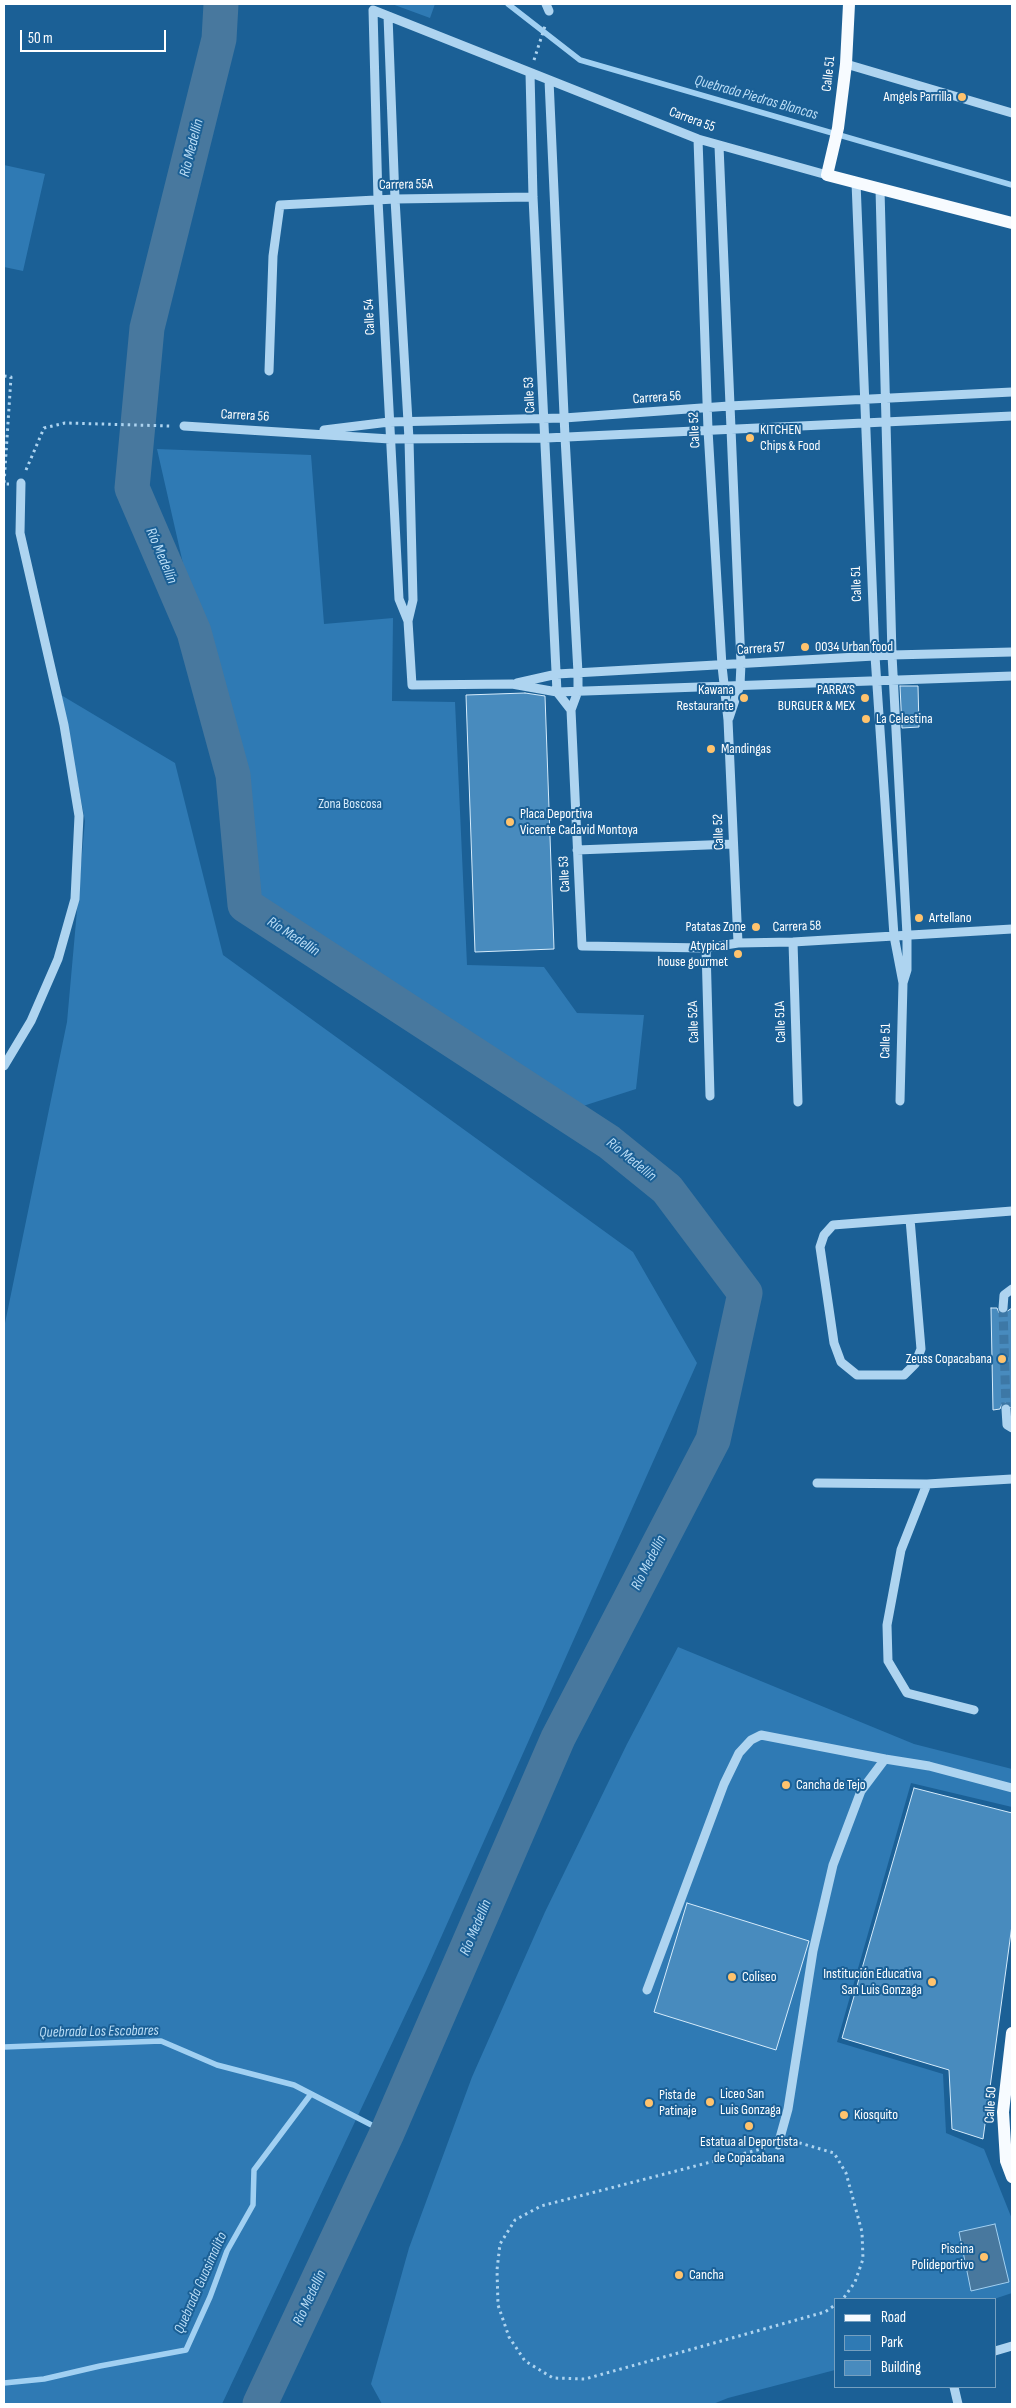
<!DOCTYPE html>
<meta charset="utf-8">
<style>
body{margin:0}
#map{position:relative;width:1016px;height:2408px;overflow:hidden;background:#1b6096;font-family:"Sofia Sans Condensed",sans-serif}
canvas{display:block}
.frame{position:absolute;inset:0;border:5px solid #fff;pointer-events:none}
.legend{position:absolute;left:834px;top:2298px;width:162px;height:90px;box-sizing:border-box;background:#1b6096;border:1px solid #76a0c0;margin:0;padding:6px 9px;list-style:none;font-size:15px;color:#fff}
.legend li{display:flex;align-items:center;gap:10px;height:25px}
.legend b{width:25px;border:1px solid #76a0c0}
.scale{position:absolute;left:20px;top:30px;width:146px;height:22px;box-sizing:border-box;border:2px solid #fff;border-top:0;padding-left:6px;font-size:15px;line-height:18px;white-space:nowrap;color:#fff;-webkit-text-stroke:4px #1b6096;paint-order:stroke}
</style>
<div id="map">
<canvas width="1016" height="2408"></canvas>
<div class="frame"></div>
<ul class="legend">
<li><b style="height:6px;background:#f7fbff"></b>Road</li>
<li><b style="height:14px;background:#2f7ab4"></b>Park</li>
<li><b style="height:14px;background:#488bbe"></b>Building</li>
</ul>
<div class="scale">50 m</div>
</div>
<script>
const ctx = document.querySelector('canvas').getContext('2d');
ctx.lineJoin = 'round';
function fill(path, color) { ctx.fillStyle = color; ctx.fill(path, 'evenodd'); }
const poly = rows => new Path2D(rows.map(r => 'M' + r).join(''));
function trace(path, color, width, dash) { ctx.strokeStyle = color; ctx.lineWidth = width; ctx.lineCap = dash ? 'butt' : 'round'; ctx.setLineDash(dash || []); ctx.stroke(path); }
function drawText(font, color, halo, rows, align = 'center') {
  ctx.font = font + ' "Sofia Sans Condensed",sans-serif'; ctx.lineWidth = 4; ctx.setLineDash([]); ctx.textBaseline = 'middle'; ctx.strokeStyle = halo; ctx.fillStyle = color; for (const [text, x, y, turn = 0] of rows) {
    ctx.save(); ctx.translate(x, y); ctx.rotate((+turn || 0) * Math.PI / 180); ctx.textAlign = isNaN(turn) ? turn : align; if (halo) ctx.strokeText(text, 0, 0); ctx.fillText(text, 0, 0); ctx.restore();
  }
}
const green = poly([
 [392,4,435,4,430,18],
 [4,165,45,174,23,271,4,267],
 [157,449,311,455,324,624,393,618,392,701,455,702,467,965,544,967,577,1013,644,1015,636,1089,583,1106,261,907],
 [61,695,175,763,223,955,633,1252,697,1363,426,1971,222,2404,4,2404,4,1328,67,1022,85,821],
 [678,1647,914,1744,1012,1769,1012,1807,911,1783,837,2042,943,2074,946,2133,984,2149,1012,2219,1012,2293,994,2299,835,2299,835,2370,728,2398,713,2404,382,2404,371,2384,409,2248,472,2077,545,1912,627,1744]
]);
const water = poly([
 [995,2224,1009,2282,971,2291,959,2232,995,2224]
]);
const stream = poly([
 [508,4,580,60,1012,185],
 [4,2047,161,2041,217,2065,294,2085,387,2133],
 [4,2383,44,2379,100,2366,186,2350,210,2297,227,2251,253,2205,254,2170,311,2094]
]);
const river = poly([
 [221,4,219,39,147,328,132,488,194,632,233,775,245,905,609,1142,667,1189,745,1293,713,1440,558,1738,387,2133,260,2404]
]);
const building = poly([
 [900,686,918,686,919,727,902,728,900,686],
 [525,693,545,696,554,949,475,952,466,695,525,693],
 [991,1308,997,1308,999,1313,1003,1314,1012,1308,1012,1409,1006,1403,1002,1404,1000,1409,993,1410,991,1308],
 [914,1788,1012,1813,1012,1925,983,2139,952,2129,949,2070,842,2038,914,1788],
 [687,1903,809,1941,776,2050,654,2012,687,1903]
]);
const minorTunnel = poly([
 [1003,1308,1006,1409]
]);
const path = poly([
 [534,60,546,23],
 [4,376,11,377,4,484,9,484],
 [26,470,44,428,65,423,171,426],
 [793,2141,834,2153,846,2173,862,2232,863,2259,855,2282,843,2299],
 [765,2148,541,2206,515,2220,500,2244,497,2270,498,2305,509,2337,525,2361,553,2378,585,2379,825,2312,835,2305]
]);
const minor = poly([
 [546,4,549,11],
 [388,16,395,199,409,439,413,600,408,621,412,685,512,684,557,692,1012,676],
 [846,64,1012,113],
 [530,73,533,197,557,692,571,710],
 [549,80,565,437,578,673,578,691,571,710,582,946,706,948,738,943,793,942,1012,929],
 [698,139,708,430,722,666,728,720,738,943],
 [719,146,741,664,740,685,729,718],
 [856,182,875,656,894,936,903,983],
 [880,189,892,655,907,935,907,970,903,983,900,1101],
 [269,371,273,256,280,205,395,199,533,197],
 [184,426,390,439,546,438,1012,416],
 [324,430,389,422,564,418,729,406,1012,392],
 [408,621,399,599,378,200,373,10,698,139,827,175],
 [517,683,557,674,892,655,1012,652],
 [577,850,733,844],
 [793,942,798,1102],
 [706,948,710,1096],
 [4,1066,31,1021,58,959,75,899,79,816,64,725,20,533,21,483],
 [910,1219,921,1349,915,1364,904,1375,857,1375,841,1362,834,1343,820,1247,824,1235,833,1225,1012,1211],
 [1003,1308,1004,1295,1012,1289],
 [1006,1409,1007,1425,1012,1428],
 [817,1483,927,1484,1012,1479],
 [927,1484,901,1550,887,1625,888,1661,907,1693,974,1710],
 [647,1990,724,1784,739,1753,751,1740,761,1735,885,1759],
 [778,2145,788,2109,813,1951,833,1865,861,1791,885,1759,929,1766,1012,1788],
 [995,2351,1012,2346],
 [954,2387,958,2404]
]);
const major = poly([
 [849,4,846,64,838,128,827,175,1012,223],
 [1012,2033,1003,2112,1006,2161,1012,2177]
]);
const markers = [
 [962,97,5,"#ffc36d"],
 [750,438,5,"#ffc36d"],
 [805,647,5,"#ffc36d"],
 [744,698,5,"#ffc36d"],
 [865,698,5,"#ffc36d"],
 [866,719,5,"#ffc36d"],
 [711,749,5,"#ffc36d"],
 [510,822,5,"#ffc36d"],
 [919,918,5,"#ffc36d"],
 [756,927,5,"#ffc36d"],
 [738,954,5,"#ffc36d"],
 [1002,1359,5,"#ffc36d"],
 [786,1785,5,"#ffc36d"],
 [732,1977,5,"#ffc36d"],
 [932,1982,5,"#ffc36d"],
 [710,2102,5,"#ffc36d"],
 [649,2103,5,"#ffc36d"],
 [844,2115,5,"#ffc36d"],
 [749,2126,5,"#ffc36d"],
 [984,2257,5,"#ffc36d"],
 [679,2275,5,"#ffc36d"]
];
const streetNames = [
 ["Calle 51",829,74,-84],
 ["Carrera 55",692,120,20],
 ["Carrera 55A",406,185,-1],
 ["Calle 54",370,317,-93],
 ["Calle 53",530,395,-93],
 ["Carrera 56",657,398,-4],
 ["Carrera 56",245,416,3],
 ["Calle 52",695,430,-93],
 ["Calle 51",857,584,-92],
 ["Carrera 57",761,649,-4],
 ["Calle 52",719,832,-92],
 ["Calle 53",565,874,-93],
 ["Carrera 58",797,927,-2],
 ["Calle 52A",694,1022,-92],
 ["Calle 51A",781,1022,-92],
 ["Calle 51",886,1041,-89],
 ["Calle 50",991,2105,-87]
];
const poiNames = [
 ["Amgels Parrilla",952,97,"right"],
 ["KITCHEN",760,430],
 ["Chips & Food",760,446],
 ["0034 Urban food",815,647],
 ["Kawana",734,690,"right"],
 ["Restaurante",734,706,"right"],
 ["PARRA’S",855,690,"right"],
 ["BURGUER & MEX",855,706,"right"],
 ["La Celestina",876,719],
 ["Mandingas",721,749],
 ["Placa Deportiva",520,814],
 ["Vicente Cadavid Montoya",520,830],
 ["Artellano",929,918],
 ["Patatas Zone",746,927,"right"],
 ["Atypical",728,946,"right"],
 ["house gourmet",728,962,"right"],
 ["Zeuss Copacabana",992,1359,"right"],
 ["Cancha de Tejo",796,1785],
 ["Institución Educativa",922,1974,"right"],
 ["San Luis Gonzaga",922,1990,"right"],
 ["Coliseo",742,1977],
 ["Liceo San",720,2094],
 ["Luis Gonzaga",720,2110],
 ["Pista de",659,2095],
 ["Patinaje",659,2111],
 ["Kiosquito",854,2115],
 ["Estatua al Deportista",749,2142,"center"],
 ["de Copacabana",749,2158,"center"],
 ["Piscina",974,2249,"right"],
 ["Polideportivo",974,2265,"right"],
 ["Cancha",689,2275]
];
const parkNames = [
 ["Zona Boscosa",350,804]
];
const waterNames = [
 ["Quebrada Piedras Blancas",756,98,16],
 ["Río Medellín",192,148,-76],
 ["Río Medellín",161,556,67],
 ["Río Medellín",293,937,33],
 ["Río Medellín",631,1160,39],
 ["Río Medellín",649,1563,-63],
 ["Río Medellín",476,1928,-67],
 ["Quebrada Los Escobares",99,2032,-1],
 ["Quebrada Guasimalito",201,2283,-66],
 ["Río Medellín",310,2298,-65]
];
fill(green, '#2f7ab4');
fill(water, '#48789e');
trace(water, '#a1d0f2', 1);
trace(stream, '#a1d0f2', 5.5);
trace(river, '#48789e', 35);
fill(building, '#488bbe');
trace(building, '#d5ebfb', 1);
trace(minorTunnel, '#3d78a6', 9, [9, 4.5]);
trace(path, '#aed4f0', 3, [2.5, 4]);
trace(minor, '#aed4f0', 9);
trace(major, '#f7fbff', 12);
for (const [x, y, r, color] of markers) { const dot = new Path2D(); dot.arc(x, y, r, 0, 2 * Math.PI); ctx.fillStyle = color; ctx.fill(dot); trace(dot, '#1b6096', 2); }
drawText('14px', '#fff', '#1b6096', streetNames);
drawText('14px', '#fff', '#1b6096', poiNames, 'left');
drawText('14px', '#d5ebfb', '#1b6096', parkNames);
drawText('italic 15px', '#baddf6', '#1b6096', waterNames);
</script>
